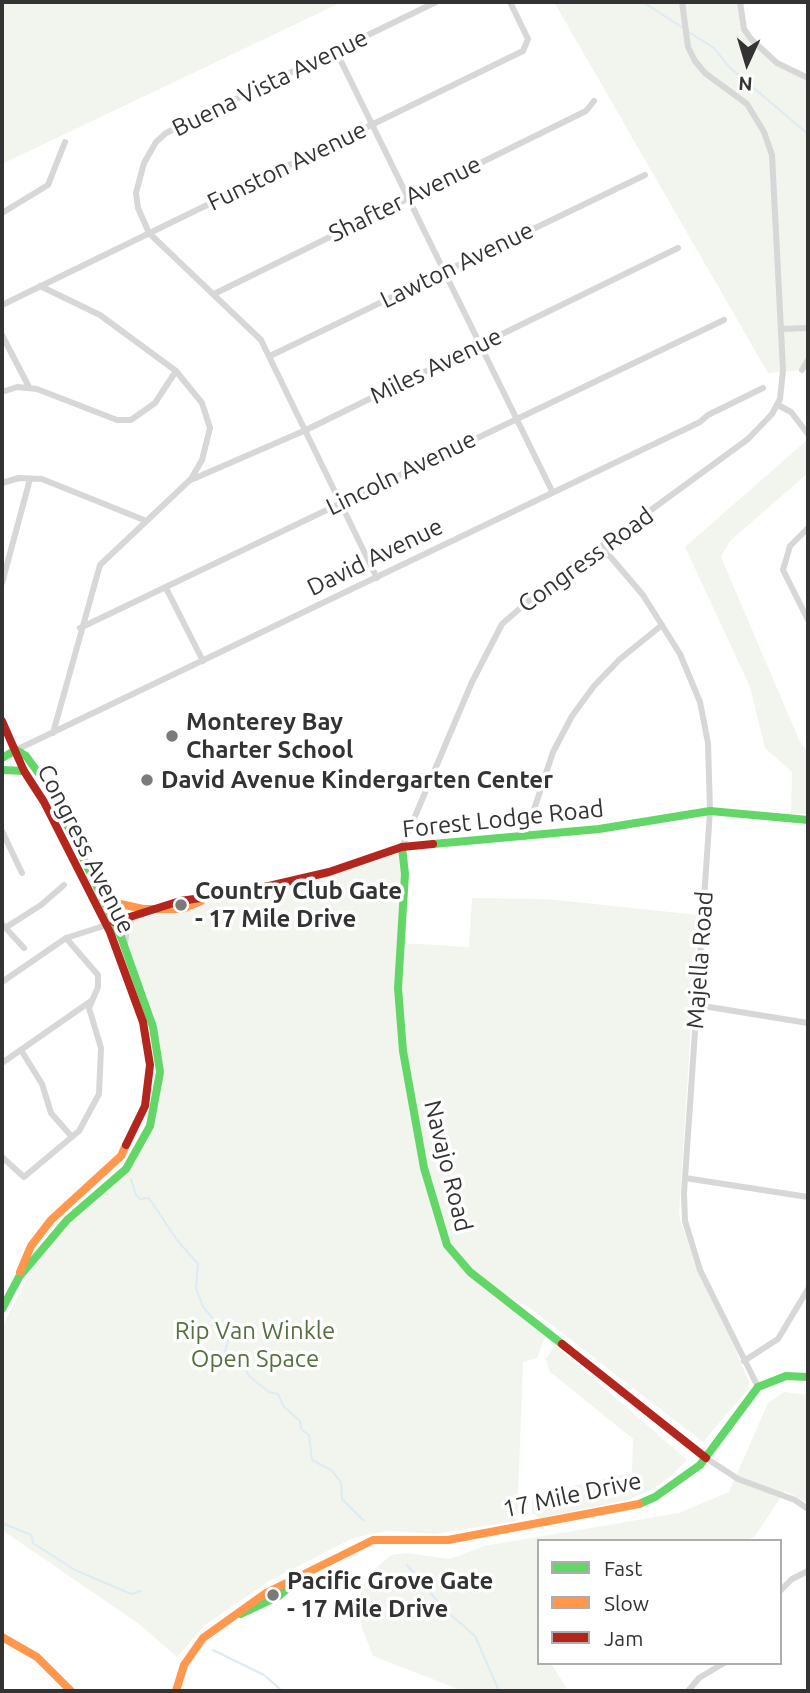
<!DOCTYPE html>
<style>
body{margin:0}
#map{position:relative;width:810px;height:1693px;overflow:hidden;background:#fff;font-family:Ubuntu,sans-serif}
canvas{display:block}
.frame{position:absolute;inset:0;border:4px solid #333;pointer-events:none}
.legend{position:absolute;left:537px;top:1539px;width:245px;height:126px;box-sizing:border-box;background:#fff;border:2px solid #adadad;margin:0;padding:9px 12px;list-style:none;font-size:21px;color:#333}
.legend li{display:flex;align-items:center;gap:14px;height:35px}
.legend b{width:35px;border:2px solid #adadad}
.north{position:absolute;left:712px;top:28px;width:70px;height:70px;-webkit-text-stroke:5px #fff;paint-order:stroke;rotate:184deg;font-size:19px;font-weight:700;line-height:28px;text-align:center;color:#333}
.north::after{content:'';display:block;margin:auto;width:24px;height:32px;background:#333;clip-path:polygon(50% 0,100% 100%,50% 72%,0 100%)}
</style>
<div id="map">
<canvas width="810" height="1693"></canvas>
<div class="frame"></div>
<ul class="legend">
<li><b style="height:9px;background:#63d668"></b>Fast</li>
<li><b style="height:9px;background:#ff974d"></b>Slow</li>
<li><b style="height:9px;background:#b3261e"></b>Jam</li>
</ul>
<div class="north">N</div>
</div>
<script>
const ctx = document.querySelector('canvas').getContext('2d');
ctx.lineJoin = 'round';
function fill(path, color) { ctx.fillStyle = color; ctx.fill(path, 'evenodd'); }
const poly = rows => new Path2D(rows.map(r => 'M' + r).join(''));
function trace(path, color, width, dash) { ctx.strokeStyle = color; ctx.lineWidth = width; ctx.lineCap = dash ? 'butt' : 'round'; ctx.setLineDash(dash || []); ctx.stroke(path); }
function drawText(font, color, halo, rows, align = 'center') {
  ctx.font = font + ' Ubuntu,sans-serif'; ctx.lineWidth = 7; ctx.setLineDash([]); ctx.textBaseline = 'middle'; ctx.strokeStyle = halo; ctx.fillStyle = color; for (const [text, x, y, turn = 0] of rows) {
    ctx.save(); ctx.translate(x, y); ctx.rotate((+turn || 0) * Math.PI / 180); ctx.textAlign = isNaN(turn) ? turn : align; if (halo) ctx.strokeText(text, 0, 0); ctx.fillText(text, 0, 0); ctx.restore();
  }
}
const green = poly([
 [2,2,342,2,2,164],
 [554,2,740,2,743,25,762,51,808,78,808,360,802,370,768,373],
 [807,440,808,473,730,541,721,557,800,742,808,752,808,814,791,814,792,772,765,748,750,687,685,547],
 [402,847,400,943,469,947,472,898,547,899,698,915,679,1215,695,1265,735,1348,749,1382,748,1389,703,1442,531,1309,491,1287,545,1337,537,1358,523,1362,518,1496,523,1500,516,1521,435,1534,387,1531,353,1538,269,1581,205,1625,177,1657,139,1624,2,1530,2,1328,34,1263,68,1220,118,1177,144,1139,160,1066,125,940,134,916,329,872],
 [555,1345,687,1460,671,1476,653,1489,628,1500,540,1518,532,1513,532,1499,537,1494,632,1473,633,1439,549,1371,546,1358],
 [784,1392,808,1395,808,1503,785,1491,755,1536,746,1541,539,1541,539,1663,551,1663,568,1691,463,1691,373,1656,362,1628,358,1602,367,1576,391,1555,407,1553,450,1559,484,1546,679,1513,729,1492,768,1403]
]);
const stream = poly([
 [643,2,683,28],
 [687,31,714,48,729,67,808,134],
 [131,1179,136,1195,140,1199,149,1198,177,1240,198,1264,196,1288,203,1307,222,1329,228,1342,225,1351,243,1364,249,1376,269,1392,278,1394,284,1407,300,1421,301,1429,309,1435,312,1460,331,1470,341,1482,342,1499,364,1521],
 [2,1523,31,1535,33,1543,75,1570,131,1594,141,1591],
 [407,1565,444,1609,475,1636,499,1691],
 [213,1650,264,1675,280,1689]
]);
const street = poly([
 [740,2,744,29,751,39,777,63,808,78],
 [336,51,552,491],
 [2,213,48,185,65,142],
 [40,286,100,315,176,371,202,403,210,428,202,460,191,479,100,565,53,733],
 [214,294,586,111,594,101],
 [2,305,523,51,528,39,510,2],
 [781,329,808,328],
 [2,335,29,387],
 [270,356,645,175],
 [802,370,808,360],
 [2,392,17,387,37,389,117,420,131,420,155,403,176,371],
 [778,405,791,412,808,434],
 [193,479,306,430,678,248],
 [2,483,19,478,42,479,144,520],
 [808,528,790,546,783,570,808,620],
 [602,547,643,595,680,654,700,702,708,743,710,811,684,1193,685,1221,700,1270,758,1387],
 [377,578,261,340,149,233,138,208,136,193,144,163,156,142,166,133,436,2],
 [2,583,30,479],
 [166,588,203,661],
 [80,628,724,320],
 [16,750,700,422,708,415,763,388],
 [2,831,22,873],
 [525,837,553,752,572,716,594,686,620,659,662,625],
 [402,847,472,682,502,624,539,592,748,439,772,414,780,399,783,370,772,155,764,132,747,104,705,73,695,61,688,47,682,2],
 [2,924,24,948],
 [5,928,41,905,64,885],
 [125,944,127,928,134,916],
 [2,982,66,938,110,924],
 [697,1005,808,1023],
 [21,1050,42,1084,51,1113,72,1137],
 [2,1063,91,1001],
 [2,1157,24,1177,79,1131,99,1094,101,1048,89,1008,98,987,98,975,66,938],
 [685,1178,808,1197],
 [744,1361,778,1339,808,1289],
 [706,1458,738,1479,795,1500,808,1509],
 [780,1591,792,1579,808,1571],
 [688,1691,699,1678,724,1663]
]);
const fast = poly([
 [2,758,16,750],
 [2,770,24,771],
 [433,844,599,829,710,811,808,820],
 [402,847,405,874,398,988,403,1051,424,1168,447,1245,470,1272,562,1344],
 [2,1309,19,1277,67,1220,126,1169,150,1126,160,1072,153,1027,121,937,50,789,26,756,16,750],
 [639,1504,655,1497,700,1465,758,1387,786,1376,808,1377],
 [241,1614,279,1596,301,1576]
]);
const slow = poly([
 [101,893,116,903,143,909,182,909,201,901],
 [20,1272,31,1246,51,1220,121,1156,126,1145],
 [2,1637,37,1657,71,1691],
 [176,1691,184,1665,203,1638,266,1593,373,1540,448,1540,639,1504]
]);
const jam = poly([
 [2,721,24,771,44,802,110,932,143,1022,150,1065,145,1106,126,1145],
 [114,922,180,901,243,892,329,872,402,847,433,844],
 [562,1344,706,1458]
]);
const markers = [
 [172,736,7,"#7a7a7a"],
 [147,780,7,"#7a7a7a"],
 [181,905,7,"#7a7a7a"],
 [273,1595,7,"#7a7a7a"]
];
const streetNames = [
 ["Buena Vista Avenue",270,83,-26],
 ["Funston Avenue",287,166,-26],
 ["Shafter Avenue",405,199,-26],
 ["Lawton Avenue",457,265,-26],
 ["Miles Avenue",436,366,-26],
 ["Lincoln Avenue",401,473,-26],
 ["David Avenue",375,557,-26],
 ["Congress Road",586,560,-36],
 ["Forest Lodge Road",503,819,-6],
 ["Congress Avenue",86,849,63],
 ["Majella Road",700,960,-86],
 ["Navajo Road",448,1166,76],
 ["17 Mile Drive",572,1495,-12]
];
const poiNames = [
 ["Monterey Bay",186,722],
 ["Charter School",186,750],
 ["David Avenue Kindergarten Center",161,780],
 ["Country Club Gate",195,891],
 ["- 17 Mile Drive",195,919],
 ["Pacific Grove Gate",287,1581],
 ["- 17 Mile Drive",287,1609]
];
const parkNames = [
 ["Rip Van Winkle",255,1331],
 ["Open Space",255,1359]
];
fill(green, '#f1f5ed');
trace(stream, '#ddebf3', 2);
trace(street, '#d7d7d7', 6);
trace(fast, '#63d668', 8);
trace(slow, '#ff974d', 8);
trace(jam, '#b3261e', 8);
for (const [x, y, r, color] of markers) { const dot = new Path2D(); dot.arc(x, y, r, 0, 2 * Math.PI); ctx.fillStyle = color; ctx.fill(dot); trace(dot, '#fff', 2.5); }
drawText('24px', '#333', '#fff', streetNames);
drawText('bold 24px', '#333', '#fff', poiNames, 'left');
drawText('24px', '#56703f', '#fff', parkNames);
</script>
